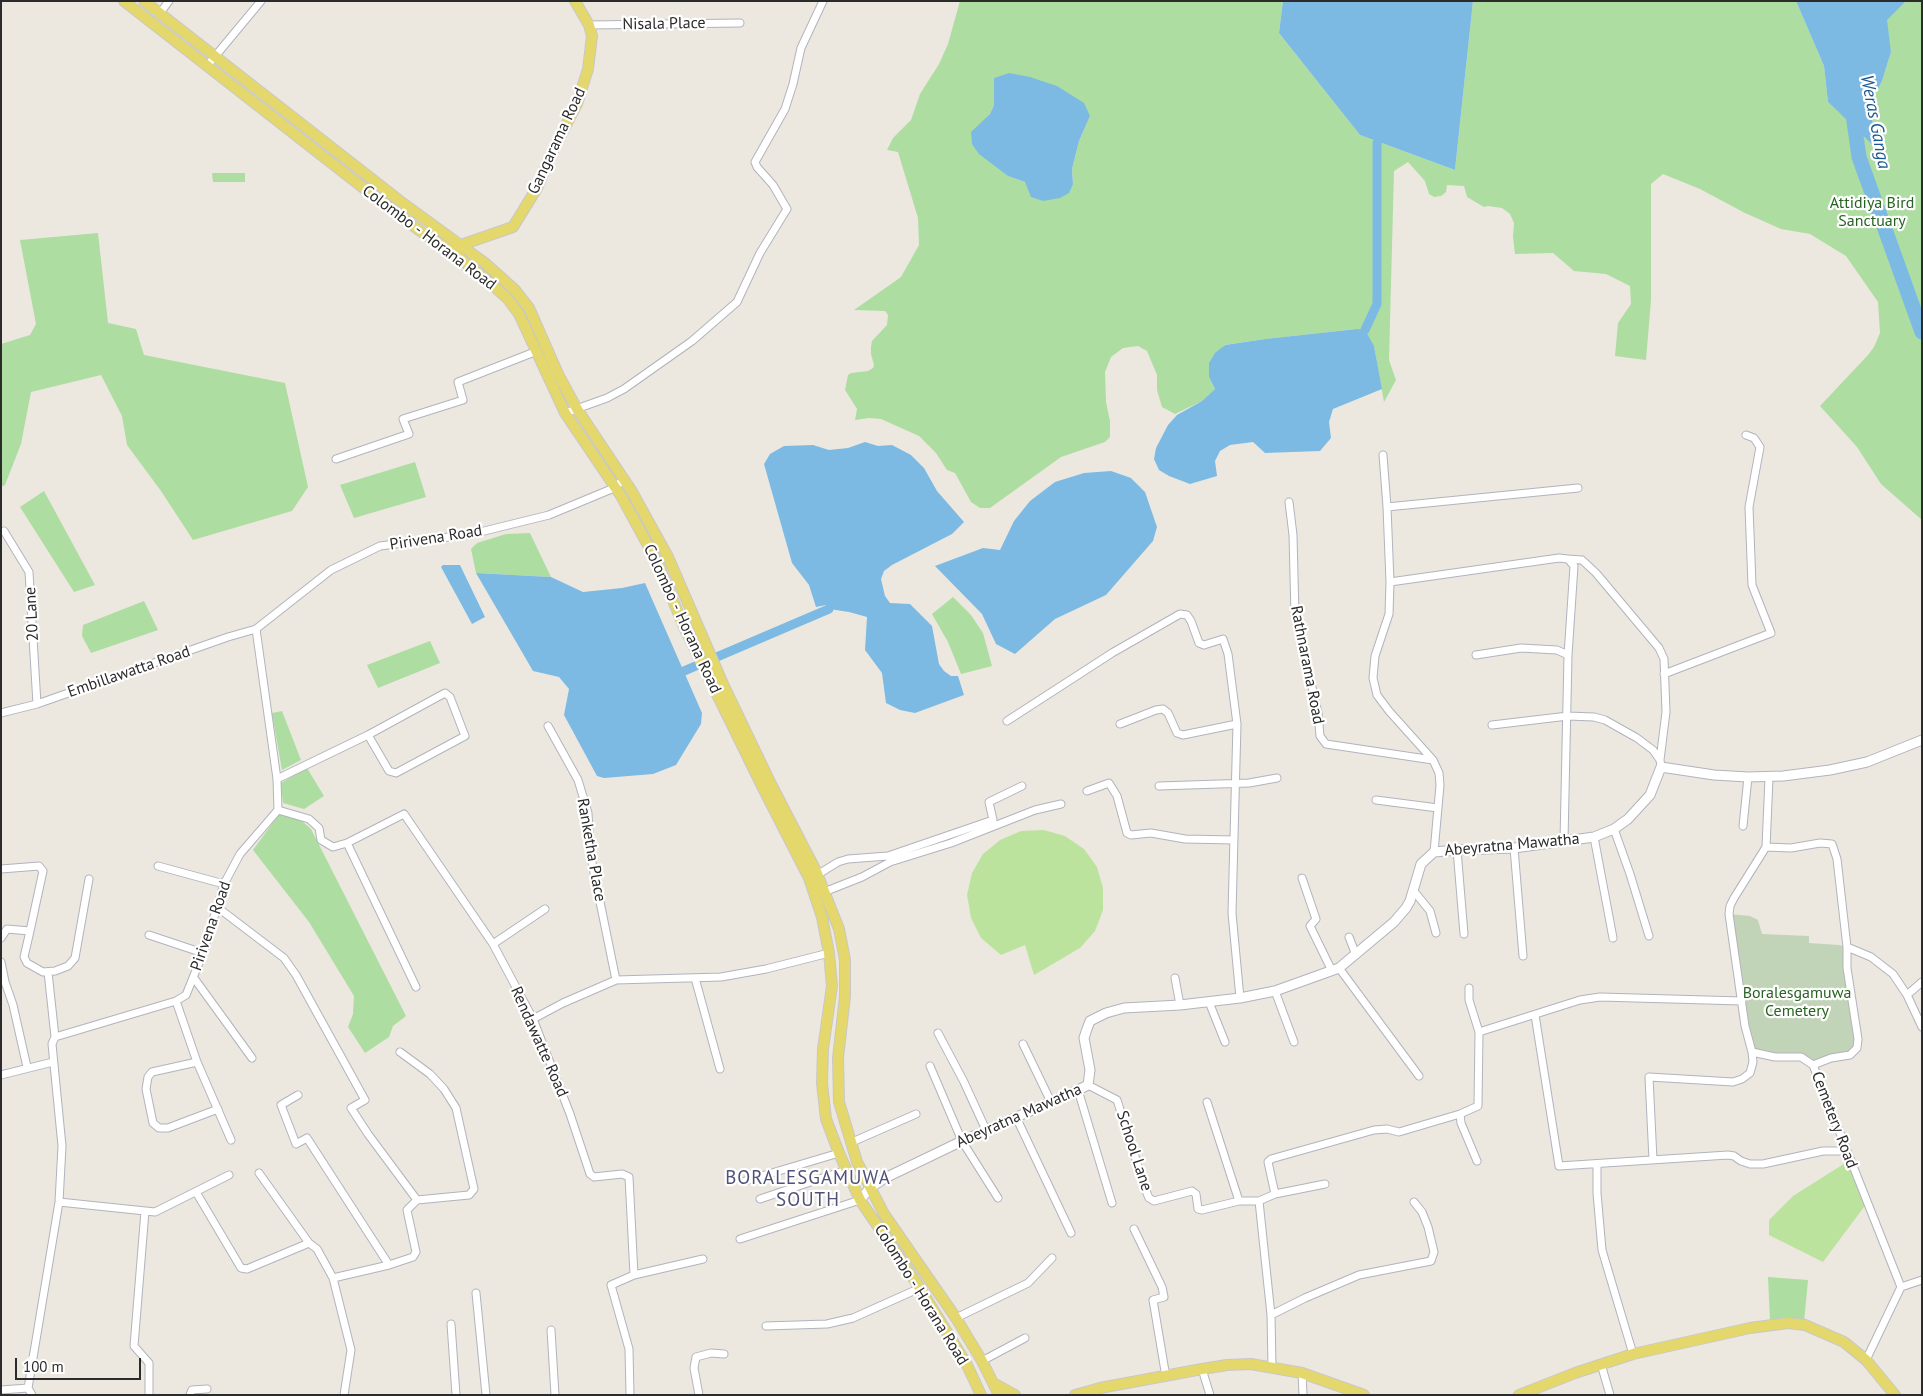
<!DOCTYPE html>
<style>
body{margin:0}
#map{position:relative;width:1923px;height:1396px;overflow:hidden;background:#ece8df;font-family:"PT Sans",sans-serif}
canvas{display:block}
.frame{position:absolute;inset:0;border:2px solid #2b2b2b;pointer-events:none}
.scale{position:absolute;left:15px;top:1358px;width:126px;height:22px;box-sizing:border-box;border:2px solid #2b2b2b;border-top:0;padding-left:6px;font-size:15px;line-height:18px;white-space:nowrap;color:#2b2b2b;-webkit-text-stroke:4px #fff;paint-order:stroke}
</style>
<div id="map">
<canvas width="1923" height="1396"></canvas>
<div class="frame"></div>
<div class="scale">100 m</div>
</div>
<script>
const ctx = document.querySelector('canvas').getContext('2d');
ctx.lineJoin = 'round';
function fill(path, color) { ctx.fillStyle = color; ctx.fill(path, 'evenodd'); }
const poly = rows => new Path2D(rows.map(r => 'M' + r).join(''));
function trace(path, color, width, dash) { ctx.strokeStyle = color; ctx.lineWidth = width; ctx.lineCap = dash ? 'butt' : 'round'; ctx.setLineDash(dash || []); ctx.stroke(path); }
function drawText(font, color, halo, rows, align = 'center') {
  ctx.font = font + ' "PT Sans",sans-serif'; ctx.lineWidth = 4.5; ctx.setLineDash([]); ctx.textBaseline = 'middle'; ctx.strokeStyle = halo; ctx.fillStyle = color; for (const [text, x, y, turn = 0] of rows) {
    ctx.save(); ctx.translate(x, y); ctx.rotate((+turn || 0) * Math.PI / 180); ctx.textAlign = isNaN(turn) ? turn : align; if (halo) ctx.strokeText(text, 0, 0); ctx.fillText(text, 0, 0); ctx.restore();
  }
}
const green = poly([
 [960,1,1283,1,1279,33,1360,135,1455,170,1473,1,1796,1,1824,66,1828,102,1879,150,1869,106,1882,81,1891,52,1886,20,1906,1,1922,1,1922,520,1881,484,1857,447,1820,406,1868,355,1874,347,1880,333,1878,302,1846,256,1810,234,1781,229,1745,213,1700,189,1663,174,1651,184,1651,300,1646,360,1615,356,1618,323,1631,304,1630,286,1606,274,1574,271,1553,253,1515,254,1513,237,1514,223,1510,214,1502,208,1488,206,1484,207,1467,197,1464,186,1447,185,1446,192,1441,196,1434,197,1429,194,1425,181,1408,162,1394,171,1389,360,1396,380,1384,402,1374,346,1357,329,1265,339,1224,345,1209,377,1215,389,1202,401,1175,414,1162,407,1157,390,1157,375,1147,351,1138,346,1123,348,1111,357,1105,372,1106,402,1110,421,1110,437,1105,442,1061,457,990,508,980,508,971,502,955,473,947,470,936,453,919,436,881,419,869,418,855,420,857,409,845,390,848,375,851,373,868,371,873,368,874,365,871,354,871,347,872,341,887,325,888,315,885,311,854,310,901,277,919,245,918,218,898,152,887,150,893,138,911,120,920,94,939,64,948,44],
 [995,78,1090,116,1079,141,1072,169,1073,184,1025,182,1008,176,985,120,990,114,994,105],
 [212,173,245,173,245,182,213,182],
 [98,233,108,323,136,329,144,355,285,383,308,487,292,511,193,540,161,491,127,445,122,416,101,375,31,392,21,444,5,485,1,487,1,344,30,335,36,324,20,240],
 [415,462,426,497,354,518,340,485],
 [44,491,95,585,74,592,20,507],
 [530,533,551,577,476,573,471,549,477,543,506,534],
 [953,597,971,615,983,633,992,666,961,674,948,642,932,614],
 [144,601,158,630,91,653,82,636,83,625],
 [430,641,440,663,378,688,367,665],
 [282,711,301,760,282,770,272,713],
 [307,768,324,796,304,809,283,803,281,783],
 [280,813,301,820,311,829,406,1016,393,1026,389,1037,365,1053,348,1027,353,1014,354,996,309,922,253,850],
 [1768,1277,1808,1280,1804,1322,1770,1321]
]);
const cemetery = poly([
 [1729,914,1750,916,1758,920,1762,934,1809,936,1809,943,1839,945,1847,947,1858,1039,1850,1055,1813,1065,1807,1060,1752,1052]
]);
const pitch = poly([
 [1044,830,1065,836,1084,849,1097,867,1103,888,1103,910,1095,931,1080,948,1034,975,1025,945,1001,955,981,938,971,918,967,895,972,873,983,854,1000,840,1021,831],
 [1850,1160,1867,1203,1823,1262,1769,1235,1769,1220,1793,1196]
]);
const water = poly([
 [1283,1,1473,1,1455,170,1360,135,1279,33],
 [1796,1,1906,1,1887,20,1891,52,1882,81,1869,106,1879,151,1828,102,1824,66],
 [1009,73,1030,77,1057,86,1084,103,1090,116,1079,141,1072,169,1073,184,1069,193,1060,198,1043,201,1031,197,1025,182,1008,176,979,154,972,144,971,132,990,114,994,105,994,78],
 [1357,329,1365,330,1374,346,1382,389,1333,409,1329,422,1331,438,1320,451,1265,453,1253,442,1230,445,1220,451,1215,461,1217,476,1190,484,1169,476,1159,470,1154,459,1156,448,1168,425,1177,415,1202,401,1215,389,1209,377,1209,363,1215,353,1225,345,1265,339],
 [865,442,878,446,892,445,911,455,924,468,937,491,964,522,952,534,892,565,884,571,881,579,885,596,890,603,910,604,932,626,939,664,944,671,951,676,958,676,964,695,915,713,900,710,886,703,882,673,865,650,867,617,849,612,829,609,826,605,816,607,809,585,792,563,764,464,770,454,784,446,813,445,829,450,848,448],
 [1111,471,1131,478,1145,492,1157,527,1153,541,1106,595,1055,619,1015,654,996,644,982,614,935,566,983,548,1000,550,1014,521,1030,501,1055,482,1084,473],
 [443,565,460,565,485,617,472,624,441,567],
 [476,573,551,577,583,592,622,588,645,583,702,713,701,724,676,765,653,774,604,778,597,776,564,715,569,689,559,677,533,671]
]);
const canal = poly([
 [1365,330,1377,304,1377,143],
 [684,671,829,609]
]);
const river = poly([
 [1852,107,1859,157,1922,332]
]);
const street = poly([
 [160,13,169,1],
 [589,25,740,23],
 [207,66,261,1],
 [565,413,607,398,624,389,692,341,737,302,760,253,787,209,773,185,757,167,755,162,785,109,793,84,801,48,823,1],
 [1383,455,1387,507,1390,582,1559,558,1568,559,1574,566,1568,655,1564,840],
 [336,459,409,434,403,419,463,400,458,382,537,351],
 [1289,502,1293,535,1295,615,1318,713,1320,736,1326,744,1433,760,1439,773,1440,785,1434,852],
 [1387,507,1578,488],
 [4,531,29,572,37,704],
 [1568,559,1582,560,1596,573,1659,648,1664,659,1666,712,1660,760,1661,767],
 [1390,582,1389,614,1375,656,1373,678,1377,695,1389,711,1433,760],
 [1476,655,1521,648,1557,650,1568,655],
 [1664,674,1771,633,1752,585,1749,507,1760,447,1754,438,1746,435],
 [1,713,37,704,228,637,256,629],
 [1007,721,1112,653,1180,614,1187,615,1191,621,1199,643,1204,645,1223,639,1228,654,1237,724,1232,913,1240,998],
 [1120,724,1156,710,1163,709,1168,713,1177,733,1183,735,1237,724],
 [1492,725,1568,716,1594,717,1605,720,1637,738,1653,750,1660,760],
 [548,726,578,780,588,813,590,853,616,980],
 [1769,778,1766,847,1734,898,1730,906,1729,914,1745,1026,1752,1052,1775,1057,1801,1057,1813,1065],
 [277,779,368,735,389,771,396,773,465,736,450,697,445,693,368,735],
 [1159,786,1249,783,1277,778],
 [1087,791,1109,783,1117,796,1127,833,1131,835,1151,833,1185,839,1234,840],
 [1376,800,1438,808],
 [278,810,309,819,319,828,321,840,333,847,347,843,404,814,493,944,533,1019,570,1114,590,1174,594,1177,622,1174,629,1177,634,1275,611,1285,629,1349,630,1395],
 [1743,826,1748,777],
 [1614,829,1630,874,1649,936],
 [1594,837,1613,938],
 [347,843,416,987],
 [1766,847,1791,848,1820,843,1832,844,1837,859,1847,947,1871,957,1893,974,1907,995,1922,1027],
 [1514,848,1523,956],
 [1457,850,1464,934],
 [158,866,224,884],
 [1,869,39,866,43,871,30,931],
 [817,875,838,862,848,859,888,856,993,820,989,802,1022,786],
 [1302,878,1316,919,1310,926,1332,971],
 [1413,890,1430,911,1436,933],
 [824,892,862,877,890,862,951,843,1035,810,1061,804],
 [217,907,284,958,296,975,365,1100,351,1108,368,1134,417,1200],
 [149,935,203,953],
 [1349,937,1356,955],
 [1,938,7,929,30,931,24,957,27,963,43,972,55,971,68,966,75,958,89,879],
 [493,944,545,909],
 [1847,947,1847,968,1858,1039,1857,1048,1850,1055,1831,1058,1813,1065,1901,1287],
 [1,962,5,982,13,1005,27,1067],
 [1339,968,1419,1076],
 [48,972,55,1037],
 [194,978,252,1058],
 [695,978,720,1069],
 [1175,978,1180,1005],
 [1469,988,1469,1000,1479,1032,1478,1106,1460,1114,1461,1123,1477,1161],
 [1275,991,1294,1042],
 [1907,995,1922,982],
 [176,1001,197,1062,231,1140],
 [1209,1002,1225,1042],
 [1535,1015,1559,1166,1728,1155,1734,1156,1741,1161,1750,1164,1763,1164,1823,1151,1846,1151],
 [533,1019,563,1003,616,980,721,977,766,969,829,953],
 [1479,1032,1580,1000,1600,997,1742,1001],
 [938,1033,964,1082,986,1130],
 [1023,1044,1051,1102],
 [197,1062,152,1072,148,1077,146,1089,153,1123,159,1128,168,1128,218,1109],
 [930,1066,962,1141,998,1198],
 [1,1075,53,1062],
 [1088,1085,1117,1100,1146,1191,1149,1198,1154,1201,1192,1191,1196,1194,1198,1209,1202,1210,1239,1201,1259,1201,1275,1194,1325,1184],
 [1078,1090,1112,1203],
 [298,1095,281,1105,296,1144,307,1138,389,1265],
 [1207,1102,1239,1201],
 [1016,1117,1071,1233],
 [850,1143,916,1114],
 [1653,1160,1649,1077,1733,1082,1742,1079,1750,1073,1753,1062,1752,1052],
 [1597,1164,1597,1193,1602,1250,1633,1354],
 [259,1173,309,1243,317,1249,333,1278,351,1350,344,1395],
 [745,1181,839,1153],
 [196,1192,241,1268,247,1269,309,1243],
 [1275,1194,1268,1162,1271,1159,1374,1130,1387,1129,1399,1132,1460,1114],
 [760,1199,846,1170],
 [1259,1201,1271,1315,1272,1367],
 [59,1202,155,1212,229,1175],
 [145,1211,134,1346,149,1363,149,1395],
 [1134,1229,1162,1287,1164,1297,1153,1300,1166,1377],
 [740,1239,860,1200],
 [634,1275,703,1259],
 [333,1278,389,1265,413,1257,416,1252,407,1210,417,1200,469,1195,474,1189,456,1108,444,1089,430,1074,400,1052],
 [476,1293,486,1395],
 [1271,1315,1305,1298,1359,1275,1431,1261,1434,1252,1428,1227,1422,1212,1414,1202],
 [956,1318,1028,1283,1052,1258],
 [451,1324,456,1395],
 [766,1326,827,1324,853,1318,920,1288],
 [551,1330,555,1395],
 [1866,1360,1901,1287,1922,1280],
 [982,1361,1025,1338],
 [1601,1364,1610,1395],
 [1202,1369,1210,1395],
 [1302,1373,1303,1395],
 [1,1390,28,1388],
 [32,1395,28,1388,59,1202,62,1146,52,1044,55,1037,176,1001,186,995,203,953,224,884,240,854,278,810,277,779,256,629,331,570,380,546,472,534,549,515,614,488,624,479],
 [190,1395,192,1390,207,1389],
 [699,1395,694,1368,696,1357,711,1353,724,1354]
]);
const secondary = poly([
 [860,1200,870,1188,885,1178,962,1141,1078,1090,1088,1085,1090,1070,1084,1038,1087,1029,1090,1021,1106,1013,1124,1008,1180,1005,1240,998,1275,991,1339,968,1394,922,1406,908,1410,901,1421,864,1434,852,1457,850,1514,848,1594,837,1614,829,1628,819,1650,795,1661,767,1714,775,1748,777,1783,776,1830,770,1867,762,1922,740]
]);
const primary = poly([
 [124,1,393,211,427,236,450,250,489,282,507,298,519,314,565,413,621,496,657,562,684,627,763,788,809,878,822,917,829,953,832,986,823,1049,822,1083,826,1119,839,1153,860,1200,920,1288,967,1365,981,1395],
 [144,1,400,201,485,263,515,290,529,308,558,374,577,409,631,490,668,557,723,684,771,784,816,871,839,929,845,960,845,996,838,1058,839,1102,857,1162,884,1214,956,1318,982,1361,999,1395],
 [458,246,513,227,537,188,555,146,577,104,588,69,592,36,589,25,575,1],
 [993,1383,1015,1395],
 [1075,1395,1100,1388,1202,1369,1227,1365,1251,1364,1302,1373,1364,1395],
 [1519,1395,1575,1373,1633,1354,1750,1328,1788,1323,1805,1325,1844,1342,1866,1360,1895,1395]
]);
const streetNames = [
 ["Nisala Place",664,24,-1],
 ["Gangarama Road",557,141,-65],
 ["Colombo - Horana Road",429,238,37],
 ["Pirivena Road",436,538,-9],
 ["20 Lane",32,614,-93],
 ["Colombo - Horana Road",682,619,65],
 ["Rathnarama Road",1307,665,79],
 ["Embillawatta Road",129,672,-19],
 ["Abeyratna Mawatha",1512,845,-5],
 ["Ranketha Place",591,850,80],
 ["Pirivena Road",211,926,-71],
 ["Rendawatte Road",539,1042,66],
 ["Abeyratna Mawatha",1019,1116,-24],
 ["Cemetery Road",1834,1120,69],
 ["School Lane",1134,1151,72],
 ["Colombo - Horana Road",921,1295,58]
];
const parkNames = [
 ["Attidiya Bird",1872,203],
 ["Sanctuary",1872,221],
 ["Boralesgamuwa",1797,993],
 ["Cemetery",1797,1011]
];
const waterNames = [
 ["Weras Ganga",1875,122,79]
];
const quarterNames = [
 ["BORALESGAMUWA",808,1179],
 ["SOUTH",808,1201]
];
fill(green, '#addda1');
fill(cemetery, '#c2d4b8');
fill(pitch, '#bce39e');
fill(water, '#7cbae4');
trace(canal, '#7cbae4', 9);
trace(river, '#7cbae4', 15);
trace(street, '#b2b3be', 9);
trace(secondary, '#b2b3be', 11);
trace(primary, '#c8c8c8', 12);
trace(street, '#fff', 7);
trace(secondary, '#fff', 9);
trace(primary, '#e4d86c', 10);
drawText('16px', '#2b2b2b', '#fff', streetNames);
drawText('16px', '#266321', '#fff', parkNames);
drawText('italic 18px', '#1a5891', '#fff', waterNames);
ctx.letterSpacing = '1px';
drawText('19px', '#505178', '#fff', quarterNames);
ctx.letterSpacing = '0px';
</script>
